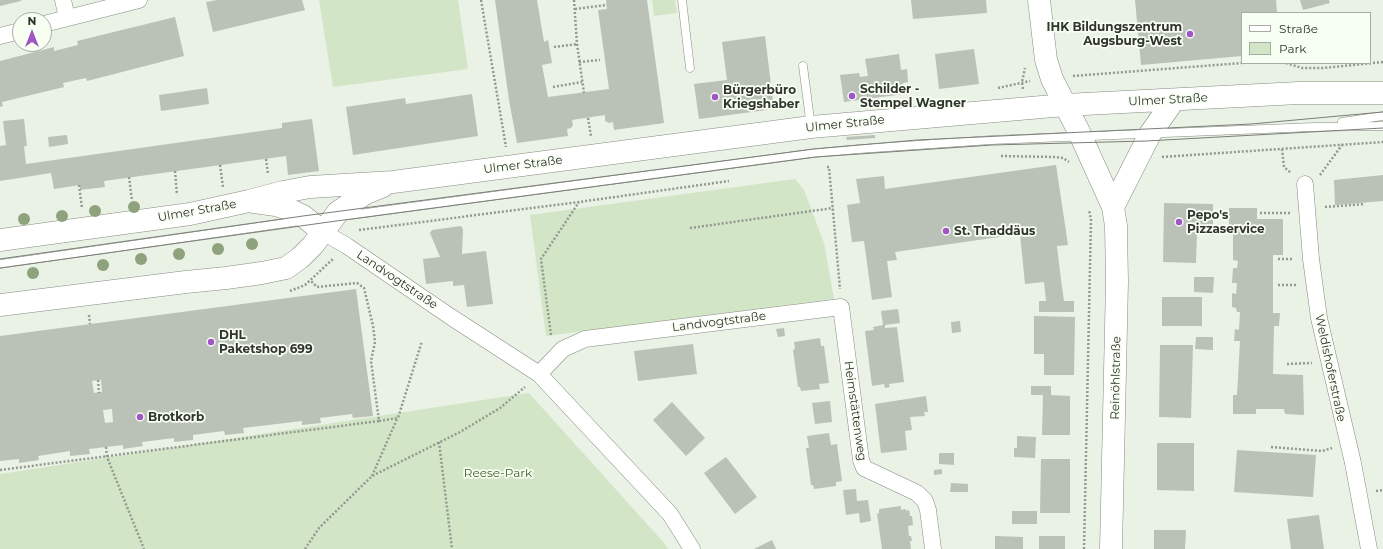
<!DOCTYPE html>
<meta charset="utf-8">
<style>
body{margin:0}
#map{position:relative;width:1383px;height:549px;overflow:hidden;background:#eaf1e5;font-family:Montserrat,sans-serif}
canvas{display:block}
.legend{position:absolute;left:1241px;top:12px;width:130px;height:52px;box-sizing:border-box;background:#f7fef2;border:1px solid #a8ada4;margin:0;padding:5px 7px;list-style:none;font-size:12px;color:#31332f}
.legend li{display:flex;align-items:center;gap:8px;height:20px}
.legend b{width:20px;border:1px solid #a8ada4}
.north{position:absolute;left:12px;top:12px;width:40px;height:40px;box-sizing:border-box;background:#f7fef2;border:1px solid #a8ada4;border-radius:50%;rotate:0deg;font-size:11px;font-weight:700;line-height:16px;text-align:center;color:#31332f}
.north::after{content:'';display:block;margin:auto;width:14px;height:18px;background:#a156c8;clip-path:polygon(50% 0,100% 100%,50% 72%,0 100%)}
</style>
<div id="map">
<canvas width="1383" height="549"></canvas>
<ul class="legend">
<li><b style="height:5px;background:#fff"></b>Straße</li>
<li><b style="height:11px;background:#d3e5c7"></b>Park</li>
</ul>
<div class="north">N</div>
</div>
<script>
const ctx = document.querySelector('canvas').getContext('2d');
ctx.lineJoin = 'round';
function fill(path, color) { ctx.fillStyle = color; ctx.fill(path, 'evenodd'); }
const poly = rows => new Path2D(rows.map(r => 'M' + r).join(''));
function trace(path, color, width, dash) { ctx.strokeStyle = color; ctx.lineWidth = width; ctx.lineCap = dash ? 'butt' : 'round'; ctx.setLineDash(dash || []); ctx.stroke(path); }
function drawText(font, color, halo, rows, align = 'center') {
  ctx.font = font + ' Montserrat,sans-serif'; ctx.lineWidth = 3.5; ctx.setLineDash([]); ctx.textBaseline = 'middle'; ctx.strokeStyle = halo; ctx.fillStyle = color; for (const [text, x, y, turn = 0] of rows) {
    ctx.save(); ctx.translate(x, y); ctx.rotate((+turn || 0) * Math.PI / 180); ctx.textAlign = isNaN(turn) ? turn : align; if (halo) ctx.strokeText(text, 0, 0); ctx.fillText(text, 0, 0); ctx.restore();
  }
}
const green = poly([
 [319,0,458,0,468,69,333,87],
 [652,0,675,0,677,13,654,16],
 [795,179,804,190,824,243,834,299,546,336,530,215],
 [529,393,665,544,668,549,0,549,0,474]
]);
const building = poly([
 [0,0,21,0,21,1,0,6],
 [217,0,302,0,305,10,213,32,206,2],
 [495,0,537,0,544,42,548,40,552,63,542,65,548,97,609,89,598,10,607,9,606,0,647,0,664,123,614,130,613,122,609,123,605,121,605,115,572,120,573,125,571,128,567,129,568,136,517,143,509,100],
 [911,0,986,0,987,13,913,19],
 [1135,0,1276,0,1277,13,1242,13,1242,56,1141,65],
 [1300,0,1329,0,1330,3,1303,10],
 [175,17,184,56,87,81,86,78,63,83,64,87,2,102,3,106,0,107,0,61,54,47,54,51,78,45,77,41],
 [765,36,774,109,699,119,694,84,727,80,722,42],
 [974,49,979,84,939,89,935,54],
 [899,54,901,70,907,69,908,82,903,83,904,94,844,102,840,75,859,73,860,77,868,76,865,59],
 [207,88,209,104,161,111,159,95],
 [472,94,478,136,353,155,346,107,405,98,406,104],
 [24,119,27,146,24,146,26,164,282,128,282,123,312,119,319,171,288,175,286,156,104,181,105,187,80,190,80,185,54,189,51,173,0,181,0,146,6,145,3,121],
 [67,135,68,144,49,147,48,137],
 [875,135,875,138,847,140,846,137],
 [1056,165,1068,245,1057,246,1061,280,1064,301,1074,301,1074,312,1039,312,1039,301,1046,301,1044,282,1025,284,1020,234,895,252,897,260,887,261,892,297,872,300,864,241,852,242,847,205,860,203,856,179,884,176,885,189],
 [1383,175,1383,201,1335,205,1334,180],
 [1164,203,1213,204,1213,235,1197,234,1196,263,1163,262],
 [1229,208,1257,208,1257,219,1283,219,1283,255,1273,255,1273,313,1280,313,1279,326,1274,326,1273,374,1303,375,1304,415,1285,414,1284,409,1256,409,1256,414,1233,414,1233,395,1237,395,1240,341,1234,341,1235,329,1239,330,1240,312,1237,312,1236,308,1232,307,1232,293,1236,294,1237,283,1232,283,1233,268,1237,268,1238,261,1233,260,1233,234,1229,234],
 [461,226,463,229,462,254,486,251,493,304,467,307,464,285,453,286,453,281,426,284,423,259,440,257,430,233,432,230],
 [1194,277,1214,277,1213,293,1194,292],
 [356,289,373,416,353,418,352,414,320,418,321,423,302,425,302,421,243,428,244,433,225,435,224,431,193,435,193,440,174,442,174,438,142,442,143,446,123,449,123,445,89,449,90,454,70,456,70,451,38,456,39,460,19,463,19,459,0,461,0,336],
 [98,380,101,380,102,392,94,393,92,381],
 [112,409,113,422,105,423,103,410],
 [1162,297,1202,297,1202,326,1162,326],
 [898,309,900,323,885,325,885,328,897,327,904,382,889,384,890,387,885,388,884,384,872,386,865,331,874,330,873,327,883,325,881,311],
 [1034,316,1075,317,1074,375,1044,375,1044,354,1034,354],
 [960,321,961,332,952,333,951,322],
 [784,328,785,336,778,337,776,329],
 [1196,337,1213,337,1213,350,1195,349],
 [820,338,821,346,824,346,829,383,819,384,820,389,801,391,800,387,798,387,793,350,795,349,794,342],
 [693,344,697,374,638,381,634,351],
 [1160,345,1193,345,1191,418,1159,417],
 [1031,386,1051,386,1051,395,1070,396,1070,435,1042,435,1043,395,1031,395],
 [926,396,928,412,924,412,925,416,910,417,912,430,905,431,907,450,881,453,875,404],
 [830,401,832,422,815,424,812,403],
 [672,402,705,438,686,456,653,420],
 [829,433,831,445,837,444,842,481,836,482,836,486,814,489,813,485,811,485,806,448,809,448,807,436],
 [1017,436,1036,437,1035,458,1014,457,1014,448,1017,448],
 [1157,443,1194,443,1194,491,1157,490],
 [1237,450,1316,455,1313,497,1234,492],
 [939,453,954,453,954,465,939,464],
 [726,457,757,497,735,514,704,473],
 [1041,459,1070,459,1070,513,1040,513],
 [942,469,942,474,934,475,934,470],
 [951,483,968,484,968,492,950,492],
 [856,489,857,501,868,500,871,521,860,523,859,513,846,515,843,490],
 [901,506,901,510,906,509,906,511,909,510,910,516,912,516,913,525,908,526,909,536,911,536,912,541,910,541,911,549,882,549,877,514,879,513,879,509],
 [1012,511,1037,511,1037,524,1012,524],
 [1319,515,1324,549,1291,549,1287,519],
 [1154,530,1186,530,1185,549,1154,549],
 [995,536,1023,537,1023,549,995,549],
 [1039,536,1065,536,1065,549,1039,549],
 [772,540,776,549,754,549]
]);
const path = poly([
 [481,0,506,147],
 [574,0,577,44,584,93],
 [575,9,607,5],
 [554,47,577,44],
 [579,62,600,60],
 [1286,63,1302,68,1323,68,1383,62],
 [1073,76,1242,63],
 [553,87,582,82],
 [998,88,1030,81],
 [1023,89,1022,82,1025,68],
 [588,118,591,136],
 [1282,149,1284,167,1291,173],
 [1001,156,1054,157,1063,158,1069,162],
 [1162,157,1383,142],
 [266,159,268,174],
 [220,165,223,187],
 [827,167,829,167,840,289],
 [175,171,177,195],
 [1320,175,1342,145],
 [129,177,132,201],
 [79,185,82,208],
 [1325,207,1365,204],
 [1260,213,1290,213],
 [690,228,833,208],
 [359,230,579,202,729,181],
 [1278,259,1293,259],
 [1278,285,1296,285],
 [290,291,305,285,334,258],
 [89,315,90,324],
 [551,335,541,259,579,202],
 [1287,364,1312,363],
 [98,380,99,393],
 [379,421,398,418,422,341],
 [439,442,452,549],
 [106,447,107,457,144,549],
 [1271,447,1322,451,1332,448],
 [0,470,379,421,371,361,375,342,373,326,364,288,357,283,317,287,310,280],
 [372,476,397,419],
 [1376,491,1383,490],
 [305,549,319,528,372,476,460,432,500,408,525,387],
 [1084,549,1091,219,1089,210]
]);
const lane = poly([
 [682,0,690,68],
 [803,66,811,127],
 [1342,122,1383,116],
 [343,216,815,153,859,149,991,140,1314,127,1383,126],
 [0,264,300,221]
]);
const street = poly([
 [63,0,67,18],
 [44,24,139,0],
 [0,36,20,31],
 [1305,184,1311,259,1319,318,1353,463,1369,549],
 [323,232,347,246,451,317,539,374,670,514,692,549],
 [539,374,563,349,585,339,841,307,861,460,864,468,917,493,925,501,928,510,933,549]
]);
const secondary = poly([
 [1039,0,1046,60,1052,79,1079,132,1113,207,1116,226,1117,282,1111,549],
 [254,202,276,205,290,210,303,216,323,232],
 [1113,207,1150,134,1174,100],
 [0,240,190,214,249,201,283,192,310,187,393,182,811,127,1065,105,1299,93,1383,93],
 [0,305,186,282,226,278,262,273,286,268,300,258,313,245,338,212,366,193,383,186]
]);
const tram = poly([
 [0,259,303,216,814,149,917,140,1251,124,1383,112],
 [0,268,329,222,815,157,992,145,1146,141,1383,128]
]);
const trees = [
 [134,207],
 [95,211],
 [62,216],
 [24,219],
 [252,244],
 [218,249],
 [179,254],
 [141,259],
 [103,265],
 [33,273]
];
const markers = [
 [1190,34,4,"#a156c8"],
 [852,96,4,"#a156c8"],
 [715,97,4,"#a156c8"],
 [1179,222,4,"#a156c8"],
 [946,231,4,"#a156c8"],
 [211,342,4,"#a156c8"],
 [140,417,4,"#a156c8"]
];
const poiNames = [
 ["IHK Bildungszentrum",1182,27,"right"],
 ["Augsburg-West",1182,41,"right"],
 ["Schilder -",860,89],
 ["Stempel Wagner",860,103],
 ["Bürgerbüro",723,90],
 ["Kriegshaber",723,104],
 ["Pepo's",1187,215],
 ["Pizzaservice",1187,229],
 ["St. Thaddäus",954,231],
 ["DHL",219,335],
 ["Paketshop 699",219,349],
 ["Brotkorb",148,417]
];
const streetNames = [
 ["Ulmer Straße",1168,100,-3],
 ["Ulmer Straße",845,124,-6],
 ["Ulmer Straße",523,165,-7],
 ["Ulmer Straße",197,211,-10],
 ["Landvogtstraße",397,280,34],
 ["Landvogtstraße",719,322,-7],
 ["Weldishoferstraße",1330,368,78],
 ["Reinöhlstraße",1116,378,-89],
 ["Heimstättenweg",855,411,82]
];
const parkNames = [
 ["Reese-Park",498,473]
];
fill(green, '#d3e5c7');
fill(building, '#bac1b6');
trace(lane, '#858b81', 9);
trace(street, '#858b81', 17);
trace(secondary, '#858b81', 23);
trace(path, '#939890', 2.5, [2, 2]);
trace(lane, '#fff', 8);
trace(street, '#fff', 16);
trace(secondary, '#fff', 22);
trace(tram, '#7a7e77', 1);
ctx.fillStyle = '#8ea27e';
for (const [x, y] of trees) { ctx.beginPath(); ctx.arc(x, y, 6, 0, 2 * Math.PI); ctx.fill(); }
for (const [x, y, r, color] of markers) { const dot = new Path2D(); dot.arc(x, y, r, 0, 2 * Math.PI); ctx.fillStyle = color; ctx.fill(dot); trace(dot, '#f7fef2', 1.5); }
drawText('bold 12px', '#31332f', '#f7fef2', poiNames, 'left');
drawText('12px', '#31332f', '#f7fef2', streetNames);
drawText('12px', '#43622a', '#f7fef2', parkNames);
</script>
